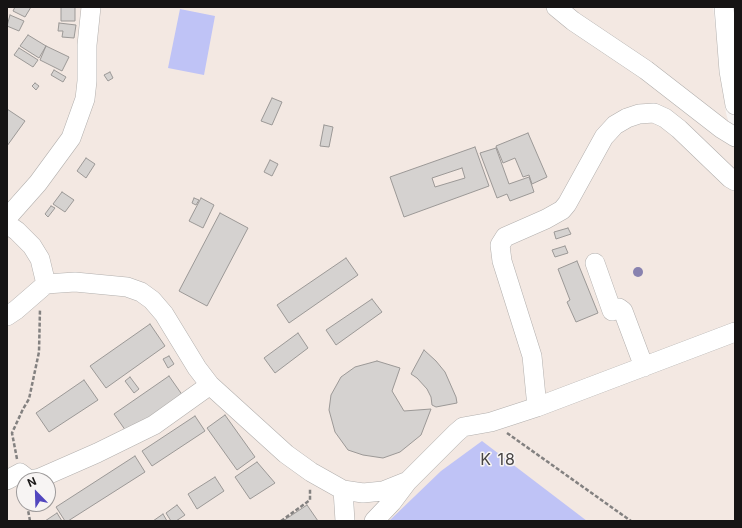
<!DOCTYPE html>
<style>
body{margin:0}
#map{position:relative;width:742px;height:528px;overflow:hidden;background:#f7f4f3;font-family:Inter,sans-serif}
canvas{display:block}
.frame{position:absolute;inset:0;border:8px solid #161414;pointer-events:none}
.north{position:absolute;left:16px;top:472px;width:40px;height:40px;box-sizing:border-box;background:#f7f4f3;border:1px solid #9d9a9a;border-radius:50%;rotate:337deg;font-size:11px;font-weight:700;line-height:16px;text-align:center;color:#161414}
.north::after{content:'';display:block;margin:auto;width:14px;height:18px;background:#5247bf;clip-path:polygon(50% 0,100% 100%,50% 72%,0 100%)}
</style>
<div id="map">
<canvas width="742" height="528"></canvas>
<div class="frame"></div>
<div class="north">N</div>
</div>
<script>
const ctx = document.querySelector('canvas').getContext('2d');
ctx.lineJoin = 'round';
function fill(path, color) { ctx.fillStyle = color; ctx.fill(path, 'evenodd'); }
const poly = rows => new Path2D(rows.map(r => 'M' + r).join(''));
function trace(path, color, width, dash) { ctx.strokeStyle = color; ctx.lineWidth = width; ctx.lineCap = dash ? 'butt' : 'round'; ctx.setLineDash(dash || []); ctx.stroke(path); }
function drawText(font, color, halo, rows, align = 'center') {
  ctx.font = font + ' Inter,sans-serif'; ctx.lineWidth = 3; ctx.setLineDash([]); ctx.textBaseline = 'middle'; ctx.strokeStyle = halo; ctx.fillStyle = color; for (const [text, x, y, turn = 0] of rows) {
    ctx.save(); ctx.translate(x, y); ctx.rotate((+turn || 0) * Math.PI / 180); ctx.textAlign = isNaN(turn) ? turn : align; if (halo) ctx.strokeText(text, 0, 0); ctx.fillText(text, 0, 0); ctx.restore();
  }
}
const built = poly([
 [7,7,713,7,726,113,735,145,735,521,7,521],
 [24,480,48,480,48,504,24,504]
]);
const green = poly([
 [180,9,215,16,204,75,168,68],
 [482,441,587,521,389,521,441,471]
]);
const building = poly([
 [15,7,31,7,25,17,13,11,15,7],
 [61,7,75,7,75,21,61,21,61,7],
 [10,15,24,21,19,31,7,26,10,15],
 [59,23,76,25,74,38,62,37,63,31,58,31,59,23],
 [28,35,46,46,39,58,20,46,28,35],
 [46,46,69,57,62,71,40,60,46,46],
 [19,48,38,60,33,67,14,55,19,48],
 [54,70,66,77,63,82,51,75,54,70],
 [110,72,113,78,108,81,104,75,110,72],
 [35,83,39,86,36,90,32,86,35,83],
 [272,98,282,102,272,125,261,121,272,98],
 [7,109,25,121,7,146,7,109],
 [324,125,333,127,329,147,320,146,324,125],
 [528,133,547,177,532,184,529,175,523,177,515,158,503,163,496,146,528,133],
 [475,147,489,186,404,217,390,177,475,147],
 [462,168,465,178,435,187,432,178,462,168],
 [496,148,509,184,529,177,534,192,510,201,507,194,497,198,480,153,496,148],
 [86,158,95,164,86,178,77,171,86,158],
 [270,160,278,164,272,176,264,172,270,160],
 [62,192,74,200,65,212,53,204,62,192],
 [194,198,199,200,196,205,192,203,194,198],
 [201,198,214,205,203,228,189,221,201,198],
 [51,206,55,208,48,217,45,214,51,206],
 [220,213,248,228,207,306,179,291,220,213],
 [568,228,571,234,556,239,554,232,568,228],
 [565,246,568,253,555,257,552,250,565,246],
 [346,258,358,275,289,323,277,305,346,258],
 [577,261,598,313,576,322,567,302,570,300,558,269,577,261],
 [372,299,382,312,336,345,326,330,372,299],
 [150,324,165,346,106,388,90,366,150,324],
 [298,333,308,348,275,373,264,358,298,333],
 [424,350,436,361,445,372,456,397,457,403,436,407,432,405,431,397,427,389,417,378,411,374,424,350],
 [169,356,174,364,168,368,163,359,169,356],
 [377,361,400,368,392,391,404,411,431,409,421,435,400,452,383,458,363,455,348,450,335,432,329,410,331,395,341,377,355,367,377,361],
 [169,376,183,396,128,434,114,414,169,376],
 [130,377,139,389,134,393,125,381,130,377],
 [84,380,98,400,49,432,36,413,84,380],
 [225,415,255,457,237,470,207,428,225,415],
 [195,416,205,431,152,466,142,451,195,416],
 [135,456,145,472,68,521,65,521,56,507,135,456],
 [257,462,275,483,250,499,235,477,257,462],
 [215,477,224,491,197,509,188,494,215,477],
 [177,505,185,515,176,521,171,521,166,513,177,505],
 [307,505,318,521,283,521,307,505],
 [57,513,62,521,45,521,57,513],
 [163,514,167,521,153,521,163,514]
]);
const path = poly([
 [507,433,631,521],
 [17,459,12,433,23,409,29,399,39,352,40,309],
 [30,521,28,510,30,504],
 [281,521,310,500,310,489]
]);
const minor = poly([
 [556,7,573,21,646,70,722,129,735,137],
 [724,7,729,71,735,105],
 [7,218,38,183,71,138,85,99,87,81,87,45,91,7],
 [7,224,17,231,32,246,40,259,46,284],
 [595,263,612,311,619,308,623,311,644,367],
 [46,284,75,282,127,287,141,292,152,300,164,314,197,368,210,385,286,454,311,472,343,490,345,521],
 [7,316,16,310,46,284],
 [537,407,532,356,502,261,500,245,505,237,546,219,562,210,567,204,604,137,615,125,627,118,639,114,654,113,665,118,679,129,730,178,735,181],
 [7,480,20,473,29,480,40,478,97,453,154,425,210,385],
 [343,490,363,493,383,491,408,481,456,433,463,427,491,422,537,407,735,332],
 [374,521,392,502,407,482]
]);
const trees = [
 [638,272]
];
const quarterNames = [
 ["K 18",498,460]
];
fill(built, '#f3e8e2');
fill(green, '#bfc3f6');
fill(building, '#d5d2d0');
trace(building, '#9c9997', 1);
trace(minor, '#b2afad', 20);
trace(path, '#838180', 2.5, [4, 2]);
trace(minor, '#fff', 19);
ctx.fillStyle = '#8882af';
for (const [x, y] of trees) { ctx.beginPath(); ctx.arc(x, y, 5, 0, 2 * Math.PI); ctx.fill(); }
ctx.letterSpacing = '1px';
drawText('16px', '#474443', '#f7f4f3', quarterNames);
ctx.letterSpacing = '0px';
</script>
